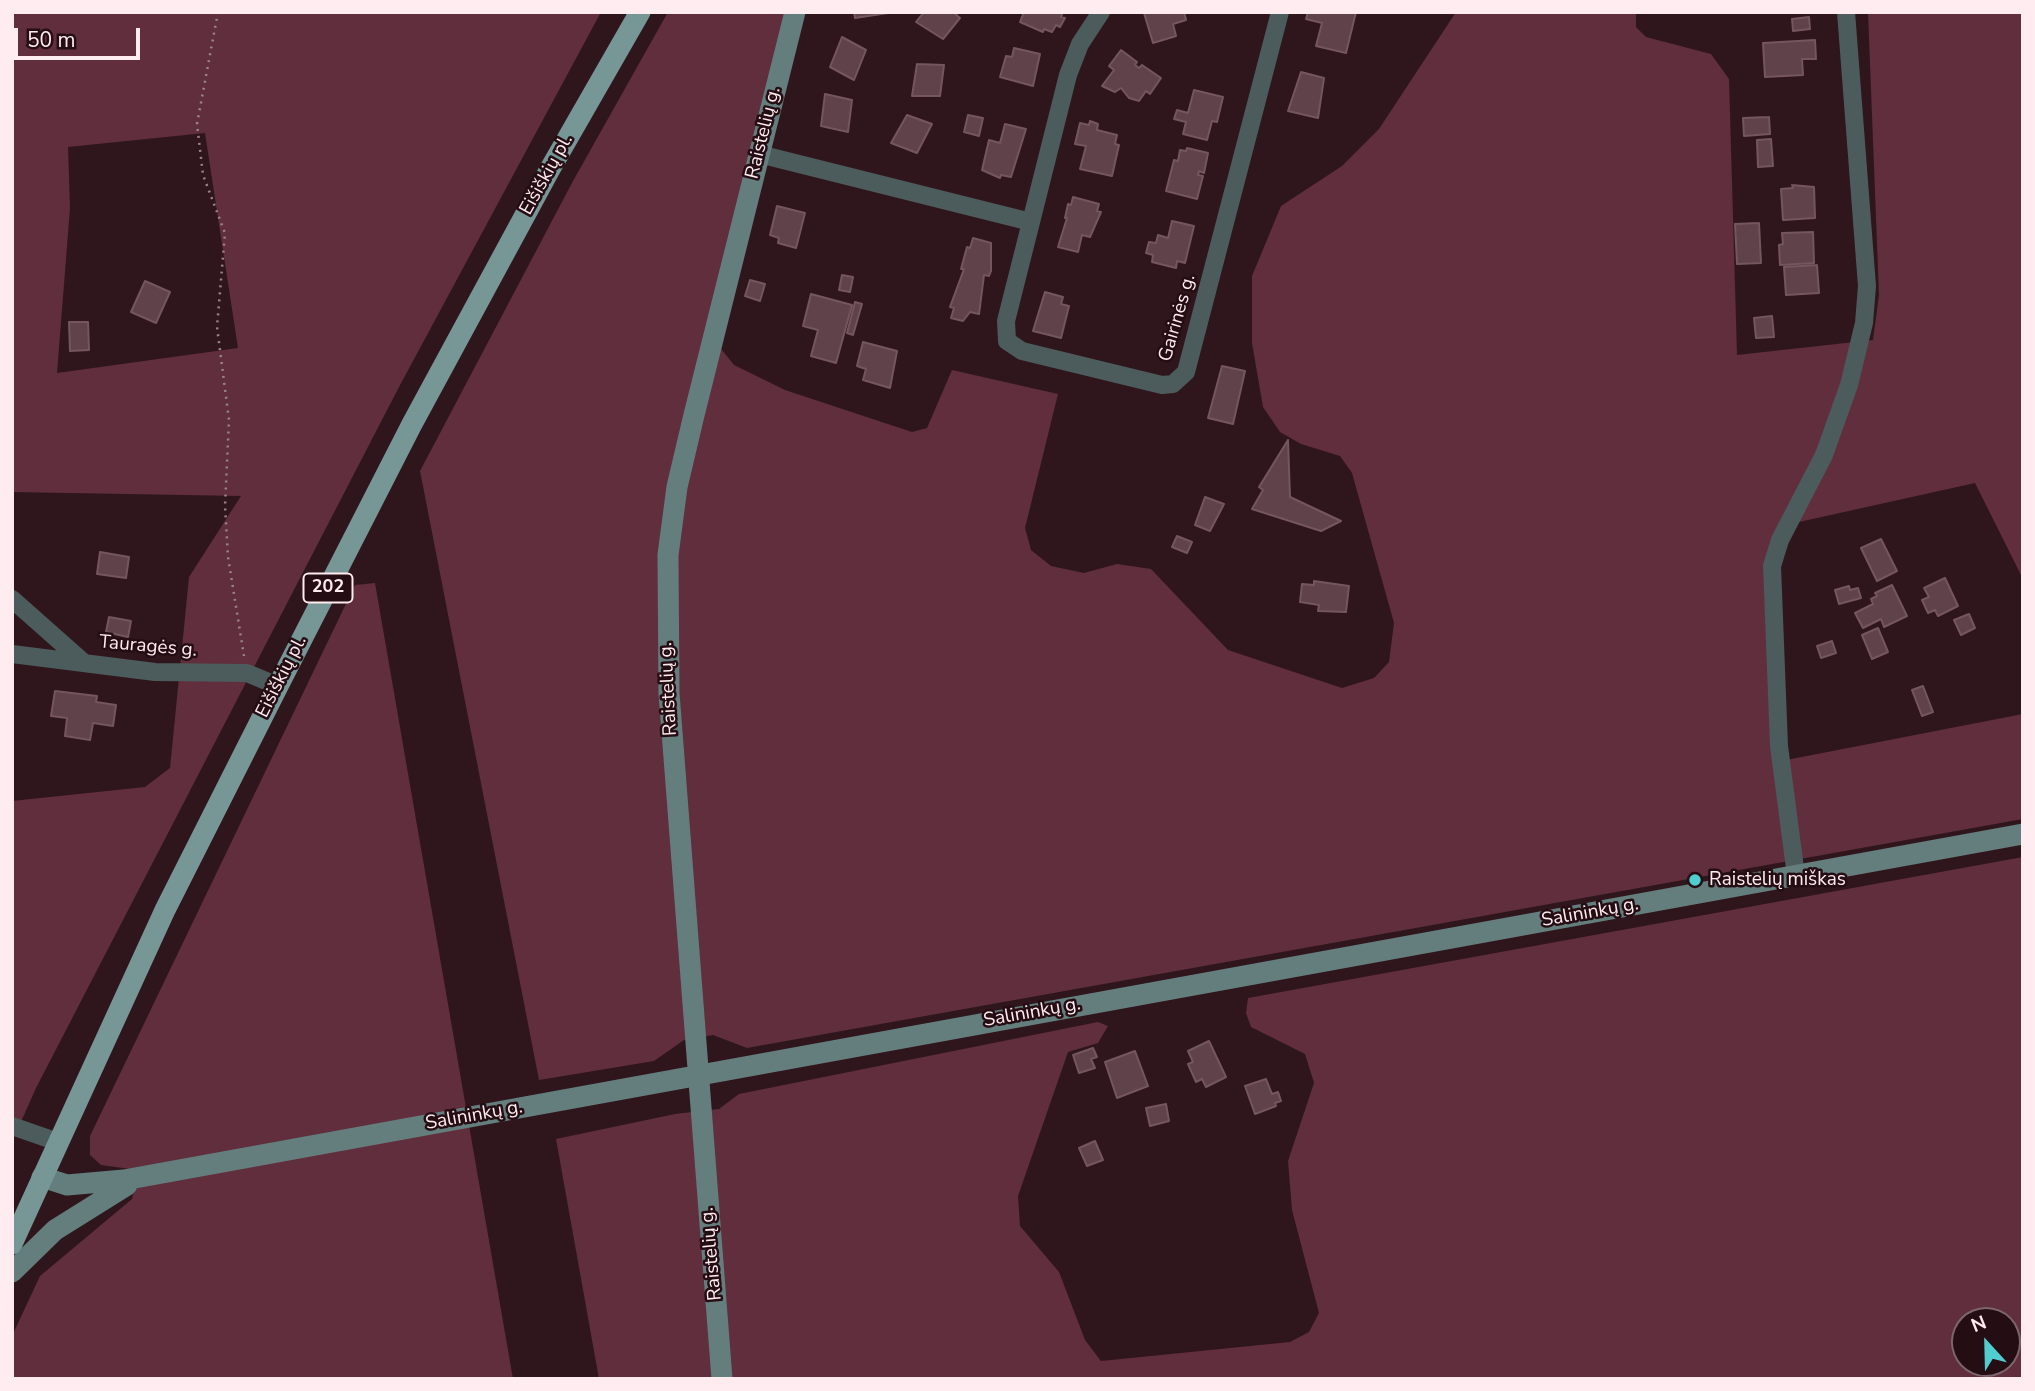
<!DOCTYPE html>
<meta charset="utf-8">
<style>
body{margin:0}
#map{position:relative;width:2035px;height:1391px;overflow:hidden;background:#2f161d;font-family:"Nunito Sans",sans-serif}
canvas{display:block}
.frame{position:absolute;inset:0;border:14px solid #ffecf0;pointer-events:none}
.north{position:absolute;left:1951px;top:1307px;width:70px;height:70px;box-sizing:border-box;background:#250d14;border:2px solid #7c666c;border-radius:50%;rotate:338deg;font-size:19px;font-weight:700;line-height:28px;text-align:center;color:#ffecf0}
.north::after{content:'';display:block;margin:auto;width:24px;height:32px;background:#52cdcf;clip-path:polygon(50% 0,100% 100%,50% 72%,0 100%)}
.scale{position:absolute;left:14px;top:28px;width:126px;height:32px;box-sizing:border-box;border:4px solid #ffecf0;border-top:0;padding-left:9px;font-size:21px;line-height:24px;white-space:nowrap;color:#ffecf0;-webkit-text-stroke:5px #250d14;paint-order:stroke}
</style>
<div id="map">
<canvas width="2035" height="1391"></canvas>
<div class="frame"></div>
<div class="north">N</div>
<div class="scale">50 m</div>
</div>
<script>
const ctx = document.querySelector('canvas').getContext('2d');
ctx.lineJoin = 'round';
function fill(path, color) { ctx.fillStyle = color; ctx.fill(path, 'evenodd'); }
const poly = rows => new Path2D(rows.map(r => 'M' + r).join(''));
function trace(path, color, width, dash) { ctx.strokeStyle = color; ctx.lineWidth = width; ctx.lineCap = dash ? 'butt' : 'round'; ctx.setLineDash(dash || []); ctx.stroke(path); }
function drawText(font, color, halo, rows, align = 'center') {
  ctx.font = font + ' "Nunito Sans",sans-serif'; ctx.lineWidth = 5; ctx.setLineDash([]); ctx.textBaseline = 'middle'; ctx.strokeStyle = halo; ctx.fillStyle = color; for (const [text, x, y, turn = 0] of rows) {
    ctx.save(); ctx.translate(x, y); ctx.rotate((+turn || 0) * Math.PI / 180); ctx.textAlign = isNaN(turn) ? turn : align; if (halo) ctx.strokeText(text, 0, 0); ctx.fillText(text, 0, 0); ctx.restore();
  }
}
const green = poly([
 [12,12,601,12,399,387,36,1088,12,1142,12,801,145,787,170,768,189,577,241,496,12,492],
 [205,133,238,348,57,373,70,208,68,147],
 [668,12,804,12,718,345,734,365,785,390,912,432,927,428,952,370,1058,394,1025,528,1031,550,1051,566,1084,573,1117,564,1151,569,1228,650,1342,688,1374,678,1389,662,1394,623,1352,473,1340,456,1301,444,1280,432,1263,407,1252,343,1252,276,1281,206,1342,166,1379,129,1456,12,1636,12,1636,27,1646,37,1711,54,1729,79,1737,355,1873,340,1879,295,1868,12,2023,12,2023,579,1975,483,1781,526,1765,563,1764,585,1776,762,2023,714,2023,819,747,1048,713,1035,684,1040,654,1061,539,1080,420,471,573,181],
 [375,583,513,1379,12,1379,12,1336,40,1276,132,1199,136,1182,130,1169,101,1165,90,1155,90,1136,355,585],
 [2023,857,2023,1379,599,1379,556,1139,675,1114,719,1109,739,1094,1098,1022,1108,1026,1098,1043,1068,1052,1018,1196,1020,1226,1059,1272,1085,1340,1101,1361,1290,1342,1309,1332,1319,1313,1292,1210,1288,1161,1314,1083,1305,1054,1251,1027,1246,1013,1248,998],
 [1965,1321,2007,1321,2007,1363,1965,1363]
]);
const building = poly([
 [854,12,887,12,888,13,855,18,854,12],
 [924,12,953,12,960,18,943,39,916,22,924,12],
 [1024,12,1063,12,1061,17,1065,18,1060,27,1056,25,1052,32,1044,29,1043,32,1020,22,1024,12],
 [1184,12,1186,20,1173,24,1176,36,1153,43,1144,13,1184,12],
 [1308,12,1356,12,1346,53,1316,46,1322,23,1306,19,1308,12],
 [1809,17,1810,29,1793,31,1792,19,1809,17],
 [842,37,866,50,854,80,830,67,842,37],
 [1815,40,1816,59,1802,59,1803,75,1765,77,1763,43,1815,40],
 [1014,48,1040,54,1033,86,1000,77,1006,56,1012,57,1014,48],
 [1121,50,1137,62,1135,65,1139,68,1142,65,1161,78,1150,94,1146,91,1139,101,1129,98,1121,88,1115,92,1102,86,1114,70,1109,66,1121,50],
 [917,64,944,65,940,96,912,96,917,64],
 [1301,72,1324,78,1318,118,1288,111,1301,72],
 [1194,90,1223,97,1217,122,1212,121,1207,140,1183,134,1186,122,1174,119,1177,110,1188,113,1194,90],
 [825,94,852,100,848,132,821,126,825,94],
 [907,115,932,124,917,153,891,143,907,115],
 [968,115,983,118,979,136,964,132,968,115],
 [1769,117,1770,134,1744,136,1743,118,1769,117],
 [1090,121,1098,124,1097,130,1117,135,1115,144,1119,145,1112,176,1080,169,1086,146,1075,144,1080,123,1089,125,1090,121],
 [1005,124,1026,129,1011,177,1001,175,1000,178,982,170,989,140,1000,143,1005,124],
 [1771,139,1773,166,1758,167,1757,140,1771,139],
 [1187,148,1208,153,1204,173,1199,171,1198,175,1203,176,1197,199,1166,191,1174,160,1178,161,1180,150,1186,151,1187,148],
 [1792,185,1814,187,1815,218,1783,220,1781,189,1793,188,1792,185],
 [1073,197,1099,204,1097,211,1101,212,1090,237,1082,235,1078,252,1058,247,1067,218,1065,218,1068,204,1071,205,1073,197],
 [777,206,805,213,796,248,778,243,779,238,770,235,777,206],
 [1172,221,1194,226,1185,263,1177,261,1176,268,1152,262,1153,255,1146,253,1149,242,1156,243,1158,235,1168,238,1172,221],
 [1759,223,1761,263,1737,264,1735,224,1759,223],
 [1813,232,1814,263,1780,265,1779,245,1783,244,1782,233,1813,232],
 [973,238,991,243,991,271,989,276,984,275,979,314,970,312,963,321,951,318,954,308,950,307,964,269,961,269,967,247,970,248,973,238],
 [1817,265,1819,293,1786,295,1784,267,1817,265],
 [842,275,853,277,850,292,839,290,842,275],
 [750,280,765,284,760,301,745,296,750,280],
 [145,281,170,292,156,323,131,312,145,281],
 [1045,292,1063,297,1061,304,1069,306,1061,338,1033,331,1045,292],
 [811,294,852,305,836,363,811,356,818,330,803,326,811,294],
 [855,302,862,304,853,335,847,333,855,302],
 [1772,316,1774,337,1756,338,1754,318,1772,316],
 [69,322,88,322,89,350,70,351,69,322],
 [863,342,897,351,890,388,863,380,866,369,857,366,863,342],
 [1222,366,1245,371,1233,424,1208,418,1222,366],
 [1288,440,1290,497,1341,521,1321,531,1252,509,1263,490,1259,487,1288,440],
 [1205,497,1224,504,1210,531,1195,525,1205,497],
 [1177,536,1192,542,1187,553,1172,547,1177,536],
 [1881,539,1897,571,1877,581,1861,548,1881,539],
 [100,552,129,557,126,578,97,574,100,552],
 [1945,578,1958,606,1938,616,1935,610,1928,613,1922,600,1929,597,1924,588,1945,578],
 [1314,581,1349,586,1346,612,1318,611,1319,605,1300,602,1302,584,1314,585,1314,581],
 [1892,585,1907,616,1884,627,1881,619,1863,628,1855,613,1873,604,1871,599,1877,596,1875,593,1892,585],
 [1849,586,1850,590,1858,588,1861,598,1839,604,1835,590,1849,586],
 [1969,614,1975,628,1961,635,1954,620,1969,614],
 [109,617,131,621,128,637,106,632,109,617],
 [1878,628,1888,652,1872,659,1862,635,1878,628],
 [1832,641,1836,653,1821,658,1817,646,1832,641],
 [1923,686,1933,712,1922,716,1912,690,1923,686],
 [55,691,97,696,96,702,116,705,113,726,93,723,90,740,65,736,67,718,51,716,55,691],
 [1209,1041,1226,1077,1206,1087,1202,1079,1196,1082,1188,1064,1193,1062,1188,1051,1209,1041],
 [1093,1048,1097,1057,1091,1059,1095,1068,1079,1073,1073,1055,1093,1048],
 [1135,1051,1148,1086,1117,1098,1105,1062,1135,1051],
 [1266,1079,1272,1094,1278,1092,1281,1101,1275,1103,1276,1106,1255,1114,1245,1086,1266,1079],
 [1166,1104,1169,1121,1150,1126,1146,1108,1166,1104],
 [1095,1141,1103,1160,1087,1166,1079,1148,1095,1141]
]);
const path = poly([
 [218,12,197,124,203,175,225,233,217,327,229,420,225,506,228,557,244,656]
]);
const street = poly([
 [759,154,1031,222,1006,321,1007,341,1022,351,1162,385,1173,384,1186,372,1280,12],
 [1031,222,1068,75,1080,44,1101,12],
 [12,599,82,661],
 [12,654,155,672,247,673,278,686],
 [1796,876,1779,746,1772,566,1780,540,1824,455,1849,385,1864,323,1867,286,1846,12],
 [12,1126,58,1142]
]);
const secondary = poly([
 [42,1177,67,1185,124,1180,2023,834],
 [12,1272,55,1230,127,1185],
 [722,1379,669,693,668,555,677,487,694,415,795,12]
]);
const primary = poly([
 [12,1244,165,910,278,686,412,424,550,169,640,12]
]);
const markers = [
 [1695,880,7,"#52cdcf"]
];
const shields = [
 [328,588,49]
];
const shieldNames = [
 ["202",328,588]
];
const streetNames = [
 ["Raistelių g.",764,133,-76],
 ["Eišiškių pl.",547,175,-61],
 ["Gairinės g.",1178,318,-74],
 ["Tauragės g.",148,647,5],
 ["Eišiškių pl.",282,677,-63],
 ["Raistelių g.",669,689,-93],
 ["Salininkų g.",1590,913,-10],
 ["Salininkų g.",1032,1013,-10],
 ["Salininkų g.",474,1116,-10],
 ["Raistelių g.",712,1254,-95]
];
const poiNames = [
 ["Raistelių miškas",1709,880]
];
fill(green, '#602e3d');
fill(building, '#5f424a');
trace(building, '#75565e', 2);
trace(path, '#9a848a', 2.5, [2, 5]);
trace(street, '#4c5b5b', 18);
trace(secondary, '#647d7d', 21);
trace(primary, '#779797', 21);
for (const [x, y, r, color] of markers) { const dot = new Path2D(); dot.arc(x, y, r, 0, 2 * Math.PI); ctx.fillStyle = color; ctx.fill(dot); trace(dot, '#250d14', 2.5); }
for (const [x, y, w] of shields) { const box = new Path2D(); box.roundRect(x - w / 2, y - 14.5, w, 29, 5); ctx.fillStyle = '#250d14'; ctx.fill(box); trace(box, '#ffecf0', 2); }
drawText('bold 18px', '#ffecf0', null, shieldNames);
drawText('19px', '#ffecf0', '#250d14', streetNames);
drawText('19px', '#ffecf0', '#250d14', poiNames, 'left');
</script>
